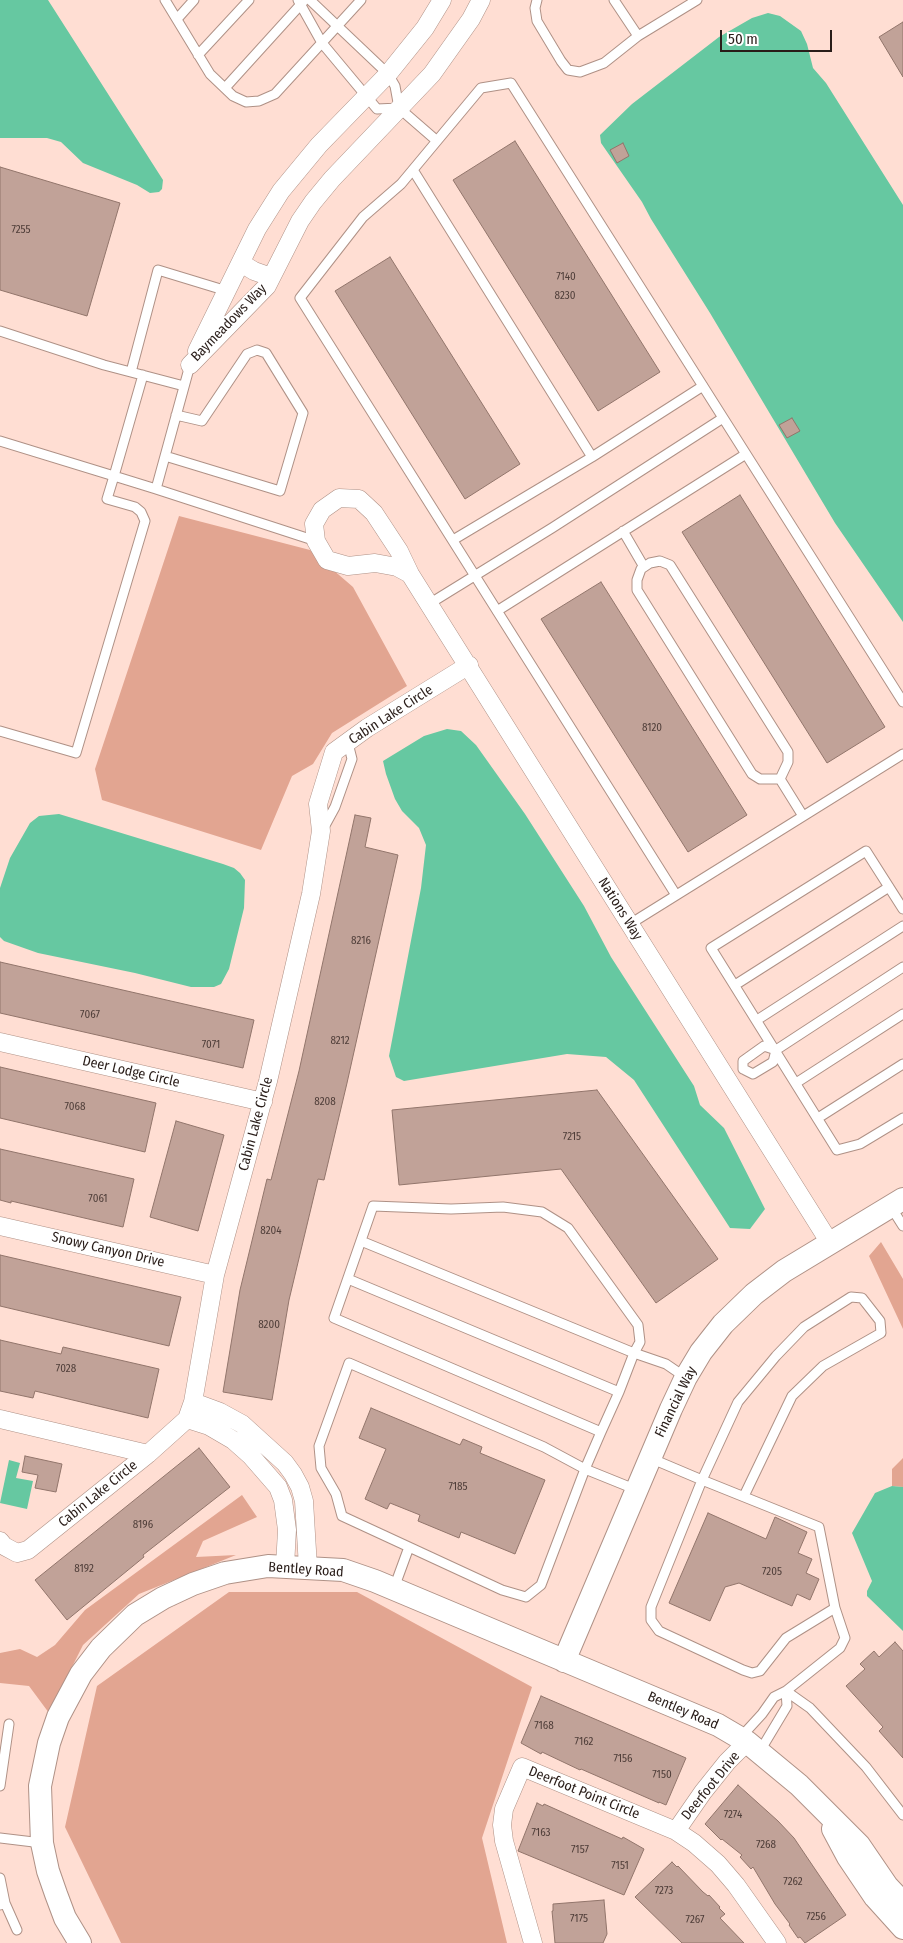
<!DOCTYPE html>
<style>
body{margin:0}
#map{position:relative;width:903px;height:1943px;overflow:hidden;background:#ffded3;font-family:"Fira Sans Condensed",sans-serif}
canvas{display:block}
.scale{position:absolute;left:720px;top:30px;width:112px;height:22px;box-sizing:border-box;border:2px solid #291d19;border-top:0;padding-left:6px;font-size:15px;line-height:18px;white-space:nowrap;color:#291d19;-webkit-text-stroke:4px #fff;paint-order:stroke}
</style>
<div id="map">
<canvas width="903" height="1943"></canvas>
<div class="scale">50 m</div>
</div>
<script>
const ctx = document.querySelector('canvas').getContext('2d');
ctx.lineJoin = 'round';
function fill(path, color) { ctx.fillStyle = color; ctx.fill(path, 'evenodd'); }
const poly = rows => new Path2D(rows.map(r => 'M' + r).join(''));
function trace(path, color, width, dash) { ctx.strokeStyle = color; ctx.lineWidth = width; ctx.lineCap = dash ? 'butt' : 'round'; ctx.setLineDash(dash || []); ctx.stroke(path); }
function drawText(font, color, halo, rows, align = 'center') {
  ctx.font = font + ' "Fira Sans Condensed",sans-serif'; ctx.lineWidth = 4; ctx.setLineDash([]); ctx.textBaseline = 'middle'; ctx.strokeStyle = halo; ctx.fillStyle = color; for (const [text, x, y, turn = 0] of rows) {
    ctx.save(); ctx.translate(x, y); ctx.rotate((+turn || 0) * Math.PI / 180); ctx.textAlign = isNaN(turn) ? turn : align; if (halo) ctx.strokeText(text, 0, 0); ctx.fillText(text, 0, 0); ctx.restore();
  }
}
const green = poly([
 [179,516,310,550,353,587,407,686,332,733,313,764,292,776,261,850,102,800,95,769],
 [881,1242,903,1279,903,1329,869,1256],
 [903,1458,903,1487,892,1486,892,1469],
 [242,1495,257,1517,203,1541,196,1557,236,1555,139,1594,83,1645,49,1713,29,1686,0,1683,0,1653,20,1649,37,1657,55,1645,85,1610],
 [229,1592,357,1592,532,1687,482,1838,507,1943,121,1943,65,1827,97,1686]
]);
const water = poly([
 [0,0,48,0,163,180,162,189,159,192,150,193,137,185,83,163,61,142,47,138,0,138],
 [768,13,780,16,801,31,807,44,813,68,826,83,903,205,903,622,835,523,710,313,651,219,642,202,601,143,600,135,632,104,719,37,752,18],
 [447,729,461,731,476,745,525,814,584,906,611,957,694,1086,700,1105,724,1128,765,1209,750,1229,730,1228,634,1080,606,1057,567,1054,404,1081,396,1077,389,1056,421,888,426,845,419,828,402,811,395,799,386,774,383,761,424,736],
 [59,814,223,864,234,868,240,873,245,880,244,908,229,969,221,984,214,987,191,987,135,973,38,953,4,941,0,937,0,888,10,858,30,823,39,816],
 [9,1460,20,1463,16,1478,33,1481,27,1509,0,1503],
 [892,1486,903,1487,903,1631,867,1596,867,1591,872,1581,852,1533,875,1493]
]);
const building = poly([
 [903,22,903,77,879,37,903,22],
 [515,141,660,372,598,411,453,180,515,141],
 [623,143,629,156,617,163,610,150,623,143],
 [0,167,120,203,87,316,0,290,0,167],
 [390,257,520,464,465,499,335,291,390,257],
 [792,418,800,431,787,438,779,425,792,418],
 [740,495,885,727,827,763,682,532,740,495],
 [601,582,747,815,688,852,541,619,601,582],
 [355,815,371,818,365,847,398,855,347,1083,324,1180,318,1179,289,1300,272,1400,223,1392,240,1290,267,1179,271,1180,299,1071,355,815],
 [0,962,254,1020,243,1068,0,1013,0,962],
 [0,1067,156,1103,145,1152,0,1118,0,1067],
 [597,1090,718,1259,656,1303,561,1169,399,1185,392,1110,597,1090],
 [176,1121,224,1135,198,1231,150,1217,176,1121],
 [0,1149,134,1179,123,1227,11,1201,11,1203,0,1200,0,1149],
 [0,1255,181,1297,169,1346,0,1306,0,1255],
 [0,1340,61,1354,63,1347,159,1369,148,1418,35,1391,33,1398,0,1391,0,1340],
 [371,1408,460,1445,463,1439,482,1447,480,1453,545,1480,515,1554,461,1532,459,1538,418,1521,420,1515,390,1503,387,1509,365,1499,386,1449,359,1438,371,1408],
 [199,1448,230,1487,143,1555,144,1557,67,1620,35,1580,199,1448],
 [25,1456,62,1464,56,1492,35,1488,38,1475,22,1472,25,1456],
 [708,1513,766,1539,775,1517,807,1532,798,1553,812,1559,806,1573,819,1579,810,1600,797,1594,792,1606,739,1583,725,1587,710,1621,669,1603,708,1513],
 [895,1642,903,1651,903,1758,879,1731,883,1727,846,1686,865,1669,860,1664,874,1651,879,1657,895,1642],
 [541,1696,686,1758,666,1805,659,1802,659,1803,581,1769,580,1770,542,1752,541,1754,521,1743,541,1696],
 [738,1785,778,1821,794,1838,846,1915,805,1943,800,1937,798,1938,789,1925,790,1924,775,1904,753,1867,751,1869,740,1857,742,1855,722,1839,721,1840,705,1824,738,1785],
 [537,1803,543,1806,544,1804,622,1839,623,1837,644,1849,624,1895,518,1851,537,1803],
 [672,1862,677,1867,678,1866,703,1892,708,1896,709,1895,720,1907,719,1908,725,1914,720,1918,744,1943,682,1943,635,1897,672,1862],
 [604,1900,607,1934,603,1943,555,1943,552,1911,553,1911,553,1904,604,1900]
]);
const service = poly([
 [165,0,210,74,233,96,246,102,259,101,275,94,361,0],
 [298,0,322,43,377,109,399,108],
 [310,0,388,74,395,86,399,108,437,141],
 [537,0,535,8,537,21,561,61,568,70,580,72,604,63,638,36,614,0],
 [177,19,194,0],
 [638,36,697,0],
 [198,55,249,0],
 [225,88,303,2],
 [413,170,592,457,703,386],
 [0,331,104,365,184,386],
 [190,365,156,489,316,541],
 [131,372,158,270,227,291],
 [143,375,114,476,156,489],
 [0,441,114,476,107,499,135,507,141,512,145,521,76,753,0,731],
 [165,456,280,491,303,413,266,353,257,350,247,354,202,421,176,415],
 [623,531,644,567],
 [453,540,592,457],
 [429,604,552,528,723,418],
 [497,611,746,454],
 [780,779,788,762,788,752,670,565,660,561,650,563,641,569,637,580,637,590,752,774,760,779,780,779,803,816],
 [323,829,335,807,352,759,348,743],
 [676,895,300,298,363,217,401,184,481,88,511,83,903,702],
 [903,909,866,851,711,948,837,1150,860,1144,903,1118],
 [630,924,903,754],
 [735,985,889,887],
 [757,1020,903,926],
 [743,1069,753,1074,773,1062,776,1050,903,967],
 [743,1069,743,1061,764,1046,776,1050],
 [796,1083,903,1014],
 [818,1118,903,1064],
 [891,1207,903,1226],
 [361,1241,634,1353,666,1364,685,1377],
 [348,1279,619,1392],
 [601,1432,334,1318,373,1206,451,1209,503,1207,542,1212,568,1228,638,1325,640,1342,634,1353,619,1392,601,1432,585,1469,544,1447,349,1363,319,1446,321,1468,336,1494,342,1516,502,1590,526,1597,541,1585,585,1469,637,1490],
 [650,1458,702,1480,819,1527,835,1608,786,1638,760,1671,752,1673,743,1670,659,1631,651,1620,651,1607,702,1480,738,1402,776,1356,804,1327,851,1297,862,1298,880,1321,881,1333,823,1366,792,1396,744,1496],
 [394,1588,409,1547],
 [835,1608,845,1638,840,1648,786,1691,810,1708,866,1767,903,1815],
 [740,1738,762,1714,774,1697,786,1691,787,1706,760,1751],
 [0,1786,9,1724],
 [0,1838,42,1843],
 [0,1878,5,1903,0,1905],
 [5,1903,17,1930]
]);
const minor = poly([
 [241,263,254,271,271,277],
 [197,351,257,229,281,191,319,145,388,74,425,28,442,0],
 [190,365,267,286,300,221,313,202,332,179,432,74,471,19,481,0],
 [410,574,397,567,375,563,348,566,327,560,316,541,314,524,322,510,339,498,359,499,374,513,399,551,410,574,830,1243],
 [0,1042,263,1102],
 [0,1226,215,1275],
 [193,1402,220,1412,242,1424,285,1463,293,1474,300,1487,304,1501,308,1567],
 [0,1419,148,1454],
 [187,1419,209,1426,233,1440,251,1456,278,1487,283,1500,287,1530,285,1566],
 [0,1541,4,1546,17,1553,28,1550,148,1454,187,1419,193,1402,215,1275,268,1081,311,894,321,831,318,804,334,752,367,728,469,665],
 [676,1831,703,1792,727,1762,747,1742],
 [533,1943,504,1841,502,1825,504,1809,522,1767,676,1831,694,1843,718,1864,736,1885,777,1943]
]);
const tertiary = poly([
 [564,1661,671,1409,686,1377,701,1352,723,1324,754,1294,784,1271,903,1199],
 [833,1829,848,1857,875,1897,903,1928],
 [80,1943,65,1918,56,1894,48,1871,42,1843,40,1786,49,1743,58,1717,81,1674,101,1648,135,1615,163,1598,193,1584,225,1573,268,1566,343,1570,375,1581,718,1725,747,1742,799,1785,859,1845,887,1886,903,1903]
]);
const numberNames = [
 ["7255",21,230],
 ["7140",566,277],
 ["8230",565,296],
 ["8120",652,728],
 ["8216",361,941],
 ["7067",90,1015],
 ["8212",340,1041],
 ["7071",211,1045],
 ["8208",325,1102],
 ["7068",75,1107],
 ["7215",572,1137],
 ["7061",98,1199],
 ["8204",271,1231],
 ["8200",269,1325],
 ["7028",66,1369],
 ["7185",458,1487],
 ["8196",143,1525],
 ["8192",84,1569],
 ["7205",772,1572],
 ["7168",544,1726],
 ["7162",584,1742],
 ["7156",623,1759],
 ["7150",662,1775],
 ["7274",733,1815],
 ["7163",541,1833],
 ["7268",766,1845],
 ["7157",580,1850],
 ["7151",620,1866],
 ["7262",793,1882],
 ["7273",664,1891],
 ["7256",816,1917],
 ["7175",579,1919],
 ["7267",695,1920]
];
const streetNames = [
 ["Baymeadows Way",229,323,-46],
 ["Cabin Lake Circle",391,715,-33],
 ["Nations Way",620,909,58],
 ["Deer Lodge Circle",131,1072,13],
 ["Cabin Lake Circle",256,1124,-75],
 ["Snowy Canyon Drive",108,1250,13],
 ["Financial Way",676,1402,-64],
 ["Cabin Lake Circle",98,1494,-39],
 ["Bentley Road",306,1570,4],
 ["Bentley Road",683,1711,23],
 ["Deerfoot Drive",711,1786,-51],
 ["Deerfoot Point Circle",584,1793,22]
];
fill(green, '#e2a591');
fill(water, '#66c8a1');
fill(building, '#c1a298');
trace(building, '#92756b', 1);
trace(service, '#af9186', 11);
trace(minor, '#af9186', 19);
trace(tertiary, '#af9186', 24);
trace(service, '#fff', 9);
trace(minor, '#fff', 18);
trace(tertiary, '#fff', 22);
drawText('11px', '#4f3e39', null, numberNames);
drawText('14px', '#291d19', '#fff', streetNames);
</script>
